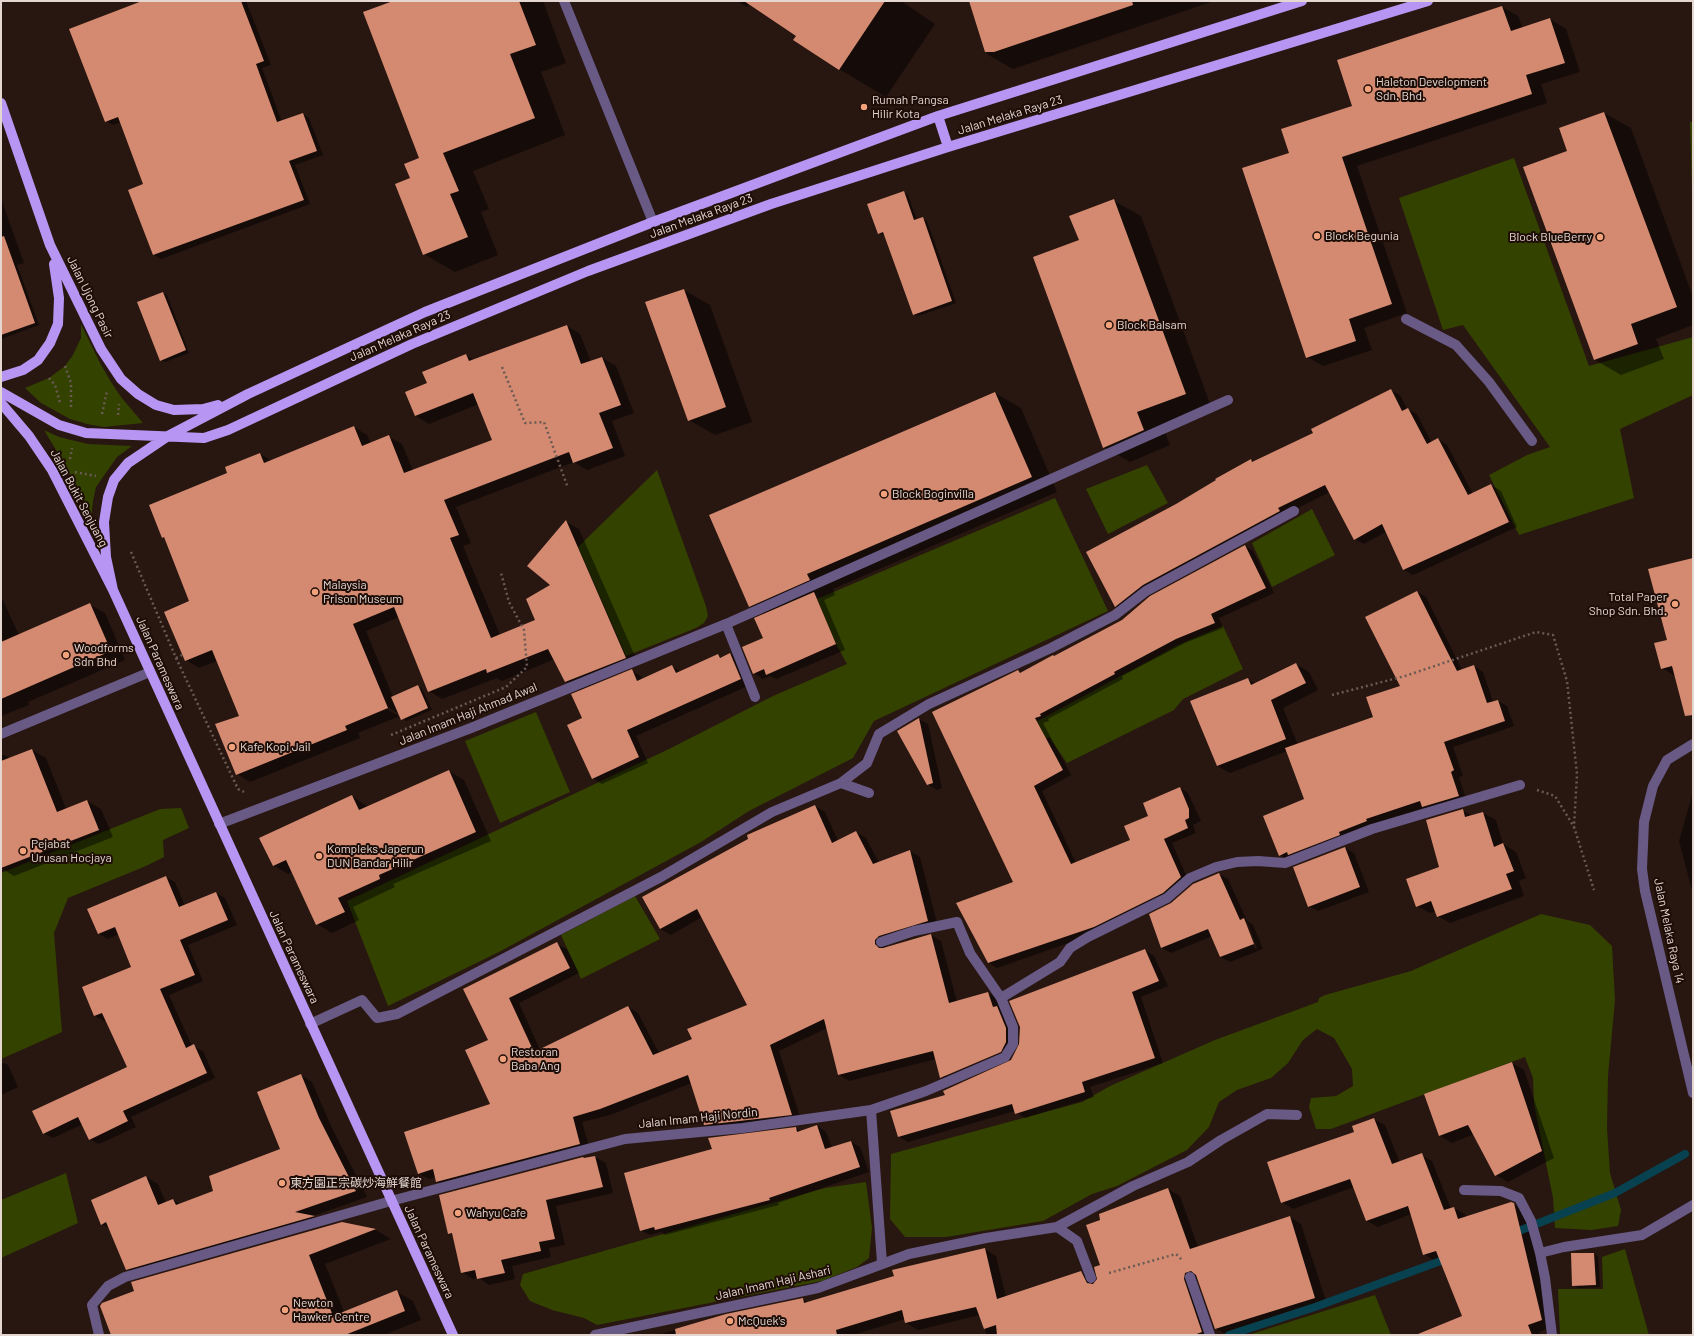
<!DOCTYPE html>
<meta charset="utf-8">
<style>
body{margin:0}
#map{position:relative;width:1694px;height:1336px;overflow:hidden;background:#281610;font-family:Barlow,sans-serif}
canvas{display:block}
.frame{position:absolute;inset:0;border:2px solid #e4d7d2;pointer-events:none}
</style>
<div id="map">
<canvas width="1694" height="1336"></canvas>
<div class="frame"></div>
</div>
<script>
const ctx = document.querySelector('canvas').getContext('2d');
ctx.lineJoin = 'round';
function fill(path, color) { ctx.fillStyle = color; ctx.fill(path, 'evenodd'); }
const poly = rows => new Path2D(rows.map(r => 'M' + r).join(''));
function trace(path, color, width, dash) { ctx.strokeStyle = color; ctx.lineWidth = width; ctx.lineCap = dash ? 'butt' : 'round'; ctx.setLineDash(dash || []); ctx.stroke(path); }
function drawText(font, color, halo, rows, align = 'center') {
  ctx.font = font + ' Barlow,"Noto Sans SC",sans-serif'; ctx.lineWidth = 4; ctx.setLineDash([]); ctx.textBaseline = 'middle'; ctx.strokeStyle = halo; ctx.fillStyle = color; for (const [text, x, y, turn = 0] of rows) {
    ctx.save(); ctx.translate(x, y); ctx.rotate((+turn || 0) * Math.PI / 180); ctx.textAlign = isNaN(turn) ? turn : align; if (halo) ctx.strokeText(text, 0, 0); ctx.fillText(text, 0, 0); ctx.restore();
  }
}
const green = poly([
 [1690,122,1693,122,1693,226],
 [1514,158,1589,366,1693,337,1693,395,1620,429,1634,498,1519,535,1489,475,1527,455,1550,447,1463,325,1443,330,1399,198],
 [81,324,100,363,111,382,121,397,143,423,104,427,87,424,70,419,41,403,25,388,49,378,65,366,73,355,81,338],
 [44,430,59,437,88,444,132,446,117,457,96,487,93,501,91,519,68,470],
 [1147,465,1168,503,1108,534,1086,489],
 [657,470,706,606,708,616,704,623,696,628,626,656,578,547],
 [1055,498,1108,611,874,721,853,758,749,811,701,842,499,952,388,1006,347,901,669,749,773,696,847,664,836,644,817,599],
 [1312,509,1335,555,1272,587,1252,543],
 [1223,626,1243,669,1183,699,1174,710,1067,763,1049,737,1013,757,1006,738,1180,644],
 [536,712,570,792,500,823,465,741],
 [181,808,189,828,163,840,164,857,146,866,68,898,54,933,62,1032,1,1059,1,873,160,809],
 [635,896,660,939,581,979,561,935],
 [1541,914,1590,925,1612,946,1615,1000,1608,1076,1607,1128,1610,1173,1621,1210,1618,1226,1592,1230,1555,1228,1553,1198,1534,1104,1533,1078,1525,1057,1331,1129,1316,1129,1309,1107,1311,1098,1336,1096,1353,1086,1352,1069,1334,1038,1317,1029,1303,1040,1288,1063,1271,1078,1237,1090,1219,1102,1209,1127,1187,1150,1117,1186,1092,1194,1043,1221,946,1237,905,1237,890,1219,891,1154,1082,1102,1110,1086,1215,1040,1318,1002,1319,998,1325,995,1411,971],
 [66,1173,78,1223,1,1258,1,1200],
 [866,1182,872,1228,869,1258,857,1267,822,1281,597,1325,584,1318,552,1310,530,1301,520,1285,523,1274,825,1188],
 [1625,1249,1649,1335,1560,1335,1558,1289,1603,1289,1602,1257],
 [1375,1295,1391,1335,1248,1335]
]);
const shadow = poly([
 [144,1,246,1,271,65,262,68,282,122,303,114,309,118,323,155,295,165,310,204,161,259,154,255,145,185,121,122,113,125,106,121],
 [389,1,543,1,566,63,541,72,565,135,473,171,489,209,481,212,498,255,455,272,424,254,411,179,421,159],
 [737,1,901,1,935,24,886,97,839,69,797,35,749,3,747,7],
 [970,1,1214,1,1013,69,987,54],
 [1502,7,1518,16,1523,29,1550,19,1566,29,1580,72,1541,84,1547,103,1357,166,1407,313,1364,328,1372,350,1323,366,1307,357,1290,153,1353,107,1338,61],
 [1604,113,1631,128,1693,297,1693,325,1656,339,1664,359,1621,375,1595,360,1568,152],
 [904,192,908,195,917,220,923,218,927,221,956,303,918,316,913,314,885,234,883,235,878,233],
 [1,199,24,263,17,265,39,325,1,339],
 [1114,201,1141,216,1212,409,1163,427,1170,445,1130,462,1104,447,1080,241],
 [684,290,710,305,752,422,715,435,689,420],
 [163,293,167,295,189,353,165,362,161,360],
 [567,326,580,334,591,362,602,358,616,366,634,413,612,421,625,456,587,470,574,462,456,507,471,543,463,546,500,635,537,621,552,585,566,522,579,529,639,665,580,690,566,682,555,659,502,681,497,678,442,699,429,691,399,617,366,631,393,697,418,686,422,689,432,710,406,721,400,716,358,733,360,738,250,782,237,774,240,716,217,661,199,668,186,660,190,602,165,538,163,537,228,473,260,454,272,461,354,427,367,435,371,444,389,437,402,444,413,471,494,440,479,404,429,424,416,416,406,393,428,384,466,355,474,360],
 [384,705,399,714,399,716,383,707],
 [1390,390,1400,395,1407,409,1417,414,1432,443,1438,439,1447,445,1473,494,1491,485,1501,491,1517,527,1413,575,1404,570,1386,532,1364,544,1355,539,1330,492,1286,514,1152,590,1125,611,1116,606,1177,504,1251,460,1254,462,1315,434],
 [995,393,1021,408,1057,492,833,589,835,595,824,600,845,650,776,679,770,676,763,679,754,673,764,638,765,615,750,606],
 [1245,546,1253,551,1274,593,1219,618,1223,628,1185,643,1122,676,1123,679,1048,719,1049,721,1043,723,1071,775,1042,791,1076,863,1131,840,1150,816,1180,788,1188,793,1201,821,1193,825,1196,833,1172,843,1189,882,1103,931,997,968,989,963,1014,882,1018,671,1021,673,1122,621],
 [1693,559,1693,682,1688,684,1662,668],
 [1417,592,1426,597,1462,670,1474,666,1483,672,1493,702,1498,701,1507,706,1514,726,1453,747,1463,776,1459,777,1467,802,1432,812,1424,808,1375,824,1289,860,1280,855,1305,800,1287,751,1230,773,1217,766,1248,679,1256,684,1296,664,1309,672,1318,690,1283,708,1298,745,1374,718,1402,687],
 [1,596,19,635,90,605,105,613,125,660,28,702,29,705,1,716],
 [730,654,740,659,750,685,636,736,648,763,602,784,592,778,583,719,632,671,641,676,642,679,672,666,681,672,718,655,722,658],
 [919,719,928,724,942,788,937,790,927,784],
 [32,750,46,758,66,809,87,801,101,809,113,837,14,876,1,868,1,754,10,758],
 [449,771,464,780,491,841,393,884,395,887,353,907,359,920,332,933,317,924,293,872,288,874,273,865,352,796,368,807],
 [1693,792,1693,894,1679,841],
 [815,806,825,812,838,841,856,832,866,838,879,863,910,851,920,857,938,927,889,941,885,949,931,935,941,941,957,1002,988,993,998,999,1016,1035,1016,1048,1011,1057,951,1083,941,1077,936,1059,849,1081,839,1075,827,1028,779,1051,801,1120,715,1130,705,1124,692,1083,610,1115,582,1122,590,1150,447,1188,437,1182,436,1177,429,1179,419,1174,491,1105,489,1040,464,990,557,944,567,949,579,973,519,1003,540,1050,628,1007,638,1013,659,1053,693,1040,749,1006,702,917,671,935,660,929],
 [1005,1049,1006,1051,947,1076,947,1074],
 [1462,810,1472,816,1483,813,1496,820,1503,844,1516,852,1526,878,1519,881,1524,896,1450,923,1438,916,1436,911,1430,913,1417,906,1441,867],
 [1345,848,1354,853,1369,892,1318,911,1308,906],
 [1219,874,1228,879,1247,921,1253,925,1263,949,1230,962,1220,957,1212,936,1171,953,1162,948,1172,904],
 [1244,922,1247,922,1257,948,1255,949],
 [166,877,175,882,185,906,216,893,225,898,237,925,188,945,203,981,169,995,192,1046,203,1051,215,1078,131,1117,136,1127,99,1144,89,1139,83,1124,53,1138,43,1133,128,1067,106,1020,104,1021,95,1016,132,968,119,934,108,939,99,934],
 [1145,950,1154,956,1168,986,1141,997,1163,1063,1090,1087,1094,1097,1025,1118,1015,1111,908,1142,899,1137,891,1111,946,1095,1011,1061],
 [4,1063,8,1065,18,1087,1,1095,1,1064],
 [1512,1063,1524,1070,1554,1158,1508,1182,1496,1175,1474,1134,1452,1143,1440,1136],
 [301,1075,312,1082,331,1126,367,1197,313,1216,325,1223,138,1276,127,1269,110,1229,102,1224,146,1177,158,1184,166,1203,173,1200,181,1204,215,1191,282,1149],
 [1374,1119,1385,1125,1400,1163,1421,1155,1432,1161,1451,1209,1454,1208,1465,1214,1466,1217,1514,1204,1525,1211,1552,1327,1539,1332,1540,1335,1417,1335,1464,1317,1440,1259,1435,1261,1424,1254,1411,1214,1378,1227,1367,1221,1354,1187,1293,1209,1282,1202,1355,1132],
 [817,1126,826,1132,832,1148,851,1142,860,1147,869,1172,778,1203,779,1205,665,1235,661,1232,650,1235,640,1230,713,1150,795,1128,801,1131],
 [595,1157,606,1163,613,1193,556,1206,565,1245,549,1248,551,1257,512,1266,515,1279,489,1285,478,1277,473,1279,462,1272,454,1236,449,1233],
 [1168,1189,1180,1196,1198,1247,1290,1217,1301,1224,1327,1304,1227,1335,1215,1328,1198,1278,1195,1286,1212,1335,987,1335,980,1315,918,1330,906,1323,905,1319,853,1335,658,1335,727,1315,803,1299,809,1303,985,1249,996,1256,1006,1297,1081,1272,1093,1279,1095,1283,1099,1279,1101,1265,1101,1220],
 [342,1223,376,1230,391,1239,325,1264,344,1312,397,1292,413,1301,421,1320,384,1335,112,1335],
 [1594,1254,1598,1256,1600,1287,1578,1288,1573,1285]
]);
const stream = poly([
 [1511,1234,1615,1193,1685,1154],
 [1229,1335,1315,1307,1449,1258]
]);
const building = poly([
 [142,1,241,1,264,61,256,64,277,122,303,113,317,151,289,161,304,200,153,255,128,190,143,184,118,117,105,122,69,29],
 [393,1,519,1,536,45,510,54,535,118,443,153,459,191,450,194,468,237,423,255,395,184,410,178,404,164,419,158,363,12],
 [744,1,885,1,839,70,793,40,796,36],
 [969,1,1132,1,1133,5,994,52,985,52],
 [1502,6,1511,31,1550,18,1565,63,1526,75,1532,94,1342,157,1392,304,1349,319,1356,341,1306,358,1242,168,1289,153,1281,129,1352,106,1337,60],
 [1604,112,1677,307,1631,324,1638,344,1594,360,1523,167,1567,151,1559,128],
 [904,191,914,220,923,217,952,301,913,315,883,232,878,234,867,204],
 [1114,199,1186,394,1137,412,1144,430,1103,448,1033,257,1079,240,1069,216],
 [4,236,35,323,1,335,1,237],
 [684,289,726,407,688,421,645,302],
 [163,292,186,350,160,361,137,302],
 [567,325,581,364,602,357,621,405,599,413,613,448,573,463,569,452,444,500,459,535,450,538,491,638,535,620,526,599,550,585,527,566,566,520,626,658,565,682,548,649,487,673,486,669,428,692,394,607,353,624,388,708,345,726,347,730,236,775,215,724,239,716,212,650,185,661,164,612,189,601,164,537,162,538,149,505,227,473,225,467,260,453,264,463,354,426,362,446,389,435,404,473,492,440,473,393,415,416,405,392,427,383,422,372,466,354,469,361],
 [1391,389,1402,411,1408,408,1427,444,1438,438,1468,495,1491,484,1509,522,1403,570,1382,524,1354,540,1325,485,1278,508,1280,511,1143,585,1115,607,1086,552,1176,504,1216,480,1215,479,1251,459,1252,462,1313,433,1311,429],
 [995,392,1032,477,807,574,810,580,749,607,709,515],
 [1245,545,1266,588,1211,614,1215,623,1176,639,1114,672,1115,674,1040,714,1041,716,1035,718,1063,770,1034,786,1071,864,1130,840,1124,826,1148,816,1143,803,1180,787,1189,809,1189,818,1185,820,1188,828,1164,839,1181,877,1163,893,1094,927,988,963,956,903,1013,882,932,712,1018,670,1020,673,1053,655,1054,656,1122,620,1150,596],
 [1693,558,1693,715,1685,716,1672,666,1661,669,1654,643,1667,640,1648,569],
 [1417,591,1457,671,1474,665,1487,703,1498,700,1505,721,1444,742,1454,770,1451,772,1459,796,1422,807,1420,801,1366,819,1367,821,1339,832,1340,835,1288,855,1287,852,1279,856,1263,816,1304,799,1285,748,1373,717,1366,697,1400,686,1365,617],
 [814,592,836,644,766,675,764,669,753,674,742,647,763,638,754,618],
 [90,603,111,651,1,699,1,642],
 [730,653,741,679,627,730,639,757,592,779,567,725,582,718,571,694,632,669,637,681,672,665,676,673,718,654,720,658],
 [1296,663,1306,683,1271,700,1286,739,1217,766,1190,701,1248,678,1251,685],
 [418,685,428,708,401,720,391,697],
 [919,718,933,783,927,785,897,731],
 [32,749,57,812,87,800,99,830,1,868,1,761],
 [449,770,476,832,379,875,380,879,338,898,345,912,316,925,286,860,273,866,259,838,352,795,359,810],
 [815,805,832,843,856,831,873,864,910,850,928,921,879,936,875,940,875,944,879,948,883,948,931,934,949,1003,988,992,993,1007,997,1006,1006,1028,1006,1042,1001,1052,940,1078,933,1051,838,1075,824,1019,770,1045,792,1115,704,1125,688,1075,600,1109,573,1117,580,1144,436,1182,433,1169,418,1174,404,1132,490,1104,465,1050,488,1040,463,989,557,942,570,968,509,998,534,1052,628,1006,653,1055,692,1039,687,1029,747,1005,697,909,660,929,642,897,748,839,747,835],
 [1463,809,1465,817,1483,812,1494,847,1503,843,1514,871,1506,874,1512,889,1437,917,1431,901,1416,907,1406,879,1439,867,1426,820],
 [1345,847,1360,887,1308,907,1293,867],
 [1219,873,1240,920,1244,918,1254,944,1220,957,1208,929,1161,948,1149,914,1171,903,1193,884],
 [166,876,179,907,216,892,228,920,180,940,195,975,160,989,186,1048,194,1044,207,1073,123,1111,128,1121,89,1140,78,1117,43,1134,32,1111,127,1067,102,1013,94,1016,82,987,131,967,115,927,98,934,87,909],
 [1145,949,1159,981,1132,992,1155,1058,1082,1082,1085,1092,1015,1114,1012,1104,898,1137,890,1111,945,1095,943,1091,1011,1060,1019,1044,1020,1027,1009,1001],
 [1512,1062,1542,1151,1495,1176,1468,1125,1439,1136,1424,1094],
 [301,1074,319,1118,356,1191,295,1212,315,1216,126,1270,106,1222,101,1225,91,1200,146,1176,158,1205,173,1199,176,1205,213,1191,209,1176,280,1149,257,1092],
 [1374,1118,1392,1164,1422,1153,1444,1210,1454,1207,1458,1219,1511,1202,1514,1203,1542,1320,1528,1325,1532,1335,1418,1335,1418,1334,1462,1316,1436,1251,1423,1255,1408,1206,1366,1221,1350,1179,1281,1203,1267,1162,1354,1132,1352,1126],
 [817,1125,825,1149,851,1141,860,1167,769,1198,770,1200,655,1230,654,1227,640,1231,624,1173,712,1149,708,1138,796,1127,797,1132],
 [595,1156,603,1187,546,1200,555,1239,539,1242,541,1251,501,1260,505,1273,477,1279,475,1270,461,1273,452,1233,448,1234,439,1195,583,1157,584,1158],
 [1168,1188,1190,1249,1290,1216,1315,1298,1215,1329,1196,1275,1191,1271,1185,1273,1184,1279,1202,1332,1194,1335,997,1335,996,1325,984,1329,976,1307,905,1323,902,1310,836,1330,837,1335,676,1335,675,1329,726,1314,803,1298,804,1303,894,1276,892,1270,985,1248,997,1299,1081,1271,1087,1283,1093,1284,1097,1279,1094,1267,1100,1265,1086,1225,1100,1220,1099,1214],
 [342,1222,376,1229,309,1255,333,1316,397,1290,405,1311,345,1335,111,1335,100,1306,102,1303,134,1291,131,1282],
 [1571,1253,1594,1253,1596,1285,1572,1286]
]);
const path = poly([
 [65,366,71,383,71,408],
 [502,367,525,423,544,422,568,488],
 [49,378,55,385,60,403],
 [102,414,107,391],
 [118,415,119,404],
 [70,459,72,448],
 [75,472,96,476],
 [131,552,176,658,238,789,244,792],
 [176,658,182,655],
 [1332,695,1405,676,1536,632,1553,635,1567,681,1577,774,1574,827],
 [391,735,506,687,527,667,524,630,509,602,501,573],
 [1537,790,1555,796,1574,827,1594,890],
 [1109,1273,1176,1254,1182,1260]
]);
const minor = poly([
 [564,1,653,222],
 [1406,319,1456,345,1489,382,1532,441],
 [726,624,755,697],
 [1,734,150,672],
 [1693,744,1667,760,1653,786,1644,822,1642,869,1645,891,1693,1093],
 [841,783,867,763,879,734,929,704,1051,648,1115,615,1146,591,1294,511],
 [219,824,471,728,726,624,1228,400],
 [1001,998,1060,962,1070,948,1088,937,1167,898,1190,878,1216,867,1237,862,1258,861,1285,863,1372,829,1520,785],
 [310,1024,362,1000,377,1018,397,1014,661,877,772,812,841,783,869,793],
 [871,1110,882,1263],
 [1464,1190,1501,1191,1519,1198,1531,1221,1540,1253],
 [1057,1227,1133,1186,1188,1162,1221,1140,1267,1114,1297,1115],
 [1190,1277,1210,1335],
 [99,1335,92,1305,108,1286,125,1277,391,1201,625,1139,743,1128,871,1110,926,1091,1005,1057,1013,1044,1013,1027,1001,998,970,953,957,922,914,931,881,942],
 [595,1335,818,1288,909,1254,986,1238,1057,1227,1077,1241,1091,1278],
 [1552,1335,1545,1278,1540,1253,1564,1247,1642,1235,1693,1205]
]);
const major = poly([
 [1,103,50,245,101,349,121,379,138,394,156,405,174,410,203,409,218,405],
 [938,116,948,147],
 [1,377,23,370,38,360,50,343,58,324,59,298,54,264],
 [1,392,59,425,86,433,204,438,228,430,412,344,588,271,771,204,948,147,1428,1],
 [1,403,29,436,52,470,113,590,453,1335],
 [113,590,106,557,104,522,108,497,114,480,128,463,168,436,248,394,425,312,653,222,938,116,1302,1]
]);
const markers = [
 [1368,89,4,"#f1a27b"],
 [864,107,4,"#f1a27b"],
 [1317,236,4,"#f1a27b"],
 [1600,237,4,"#f1a27b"],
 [1109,325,4,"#f1a27b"],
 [884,494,4,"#f1a27b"],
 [315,592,4,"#f1a27b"],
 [1675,604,4,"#f1a27b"],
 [66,655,4,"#f1a27b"],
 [232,747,4,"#f1a27b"],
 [23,851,4,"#f1a27b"],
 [319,856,4,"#f1a27b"],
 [503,1059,4,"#f1a27b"],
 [282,1183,4,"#f1a27b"],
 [458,1213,4,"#f1a27b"],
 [285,1310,4,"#f1a27b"],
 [730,1321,4,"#f1a27b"]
];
const poiNames = [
 ["Haleton Development",1376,82],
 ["Sdn. Bhd.",1376,96],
 ["Rumah Pangsa",872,100],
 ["Hilir Kota",872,114],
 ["Block Begunia",1325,236],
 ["Block BlueBerry",1592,237,"right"],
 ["Block Balsam",1117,325],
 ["Block Boginvilla",892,494],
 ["Malaysia",323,585],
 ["Prison Museum",323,599],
 ["Total Paper",1667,597,"right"],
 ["Shop Sdn. Bhd.",1667,611,"right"],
 ["Woodforms",74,648],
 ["Sdn Bhd",74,662],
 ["Kafe Kopi Jail",240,747],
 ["Pejabat",31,844],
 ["Urusan Hocjaya",31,858],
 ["Kompleks Japerun",327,849],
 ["DUN Bandar Hilir",327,863],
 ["Restoran",511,1052],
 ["Baba Ang",511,1066],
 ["東方園正宗碳炒海鮮餐館",290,1183],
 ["Wahyu Cafe",466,1213],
 ["Newton",293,1303],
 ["Hawker Centre",293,1317],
 ["McQuek's",738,1321]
];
const streetNames = [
 ["Jalan Melaka Raya 23",1010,115,-17],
 ["Jalan Melaka Raya 23",701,216,-20],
 ["Jalan Ujong Pasir",90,297,64],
 ["Jalan Melaka Raya 23",400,336,-24],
 ["Jalan Bukit Senjuang",79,498,62],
 ["Jalan Parameswara",160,663,66],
 ["Jalan Imam Haji Ahmad Awal",468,714,-22],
 ["Jalan Melaka Raya 14",1669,931,78],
 ["Jalan Parameswara",294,957,65],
 ["Jalan Imam Haji Nordin",698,1118,-6],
 ["Jalan Parameswara",429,1252,65],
 ["Jalan Imam Haji Ashari",773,1283,-13]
];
fill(green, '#344200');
fill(shadow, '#0007');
trace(stream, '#084150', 8);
fill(building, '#d48a71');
trace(path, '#6a5a54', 2.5, [2, 3]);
trace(minor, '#685985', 10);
trace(major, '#b796f3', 10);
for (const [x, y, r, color] of markers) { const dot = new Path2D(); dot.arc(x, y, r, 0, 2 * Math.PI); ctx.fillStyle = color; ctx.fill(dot); trace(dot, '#1e0d07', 1.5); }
drawText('12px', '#e4d7d2', '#1e0d07', poiNames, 'left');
drawText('12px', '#e4d7d2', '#1e0d07', streetNames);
</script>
